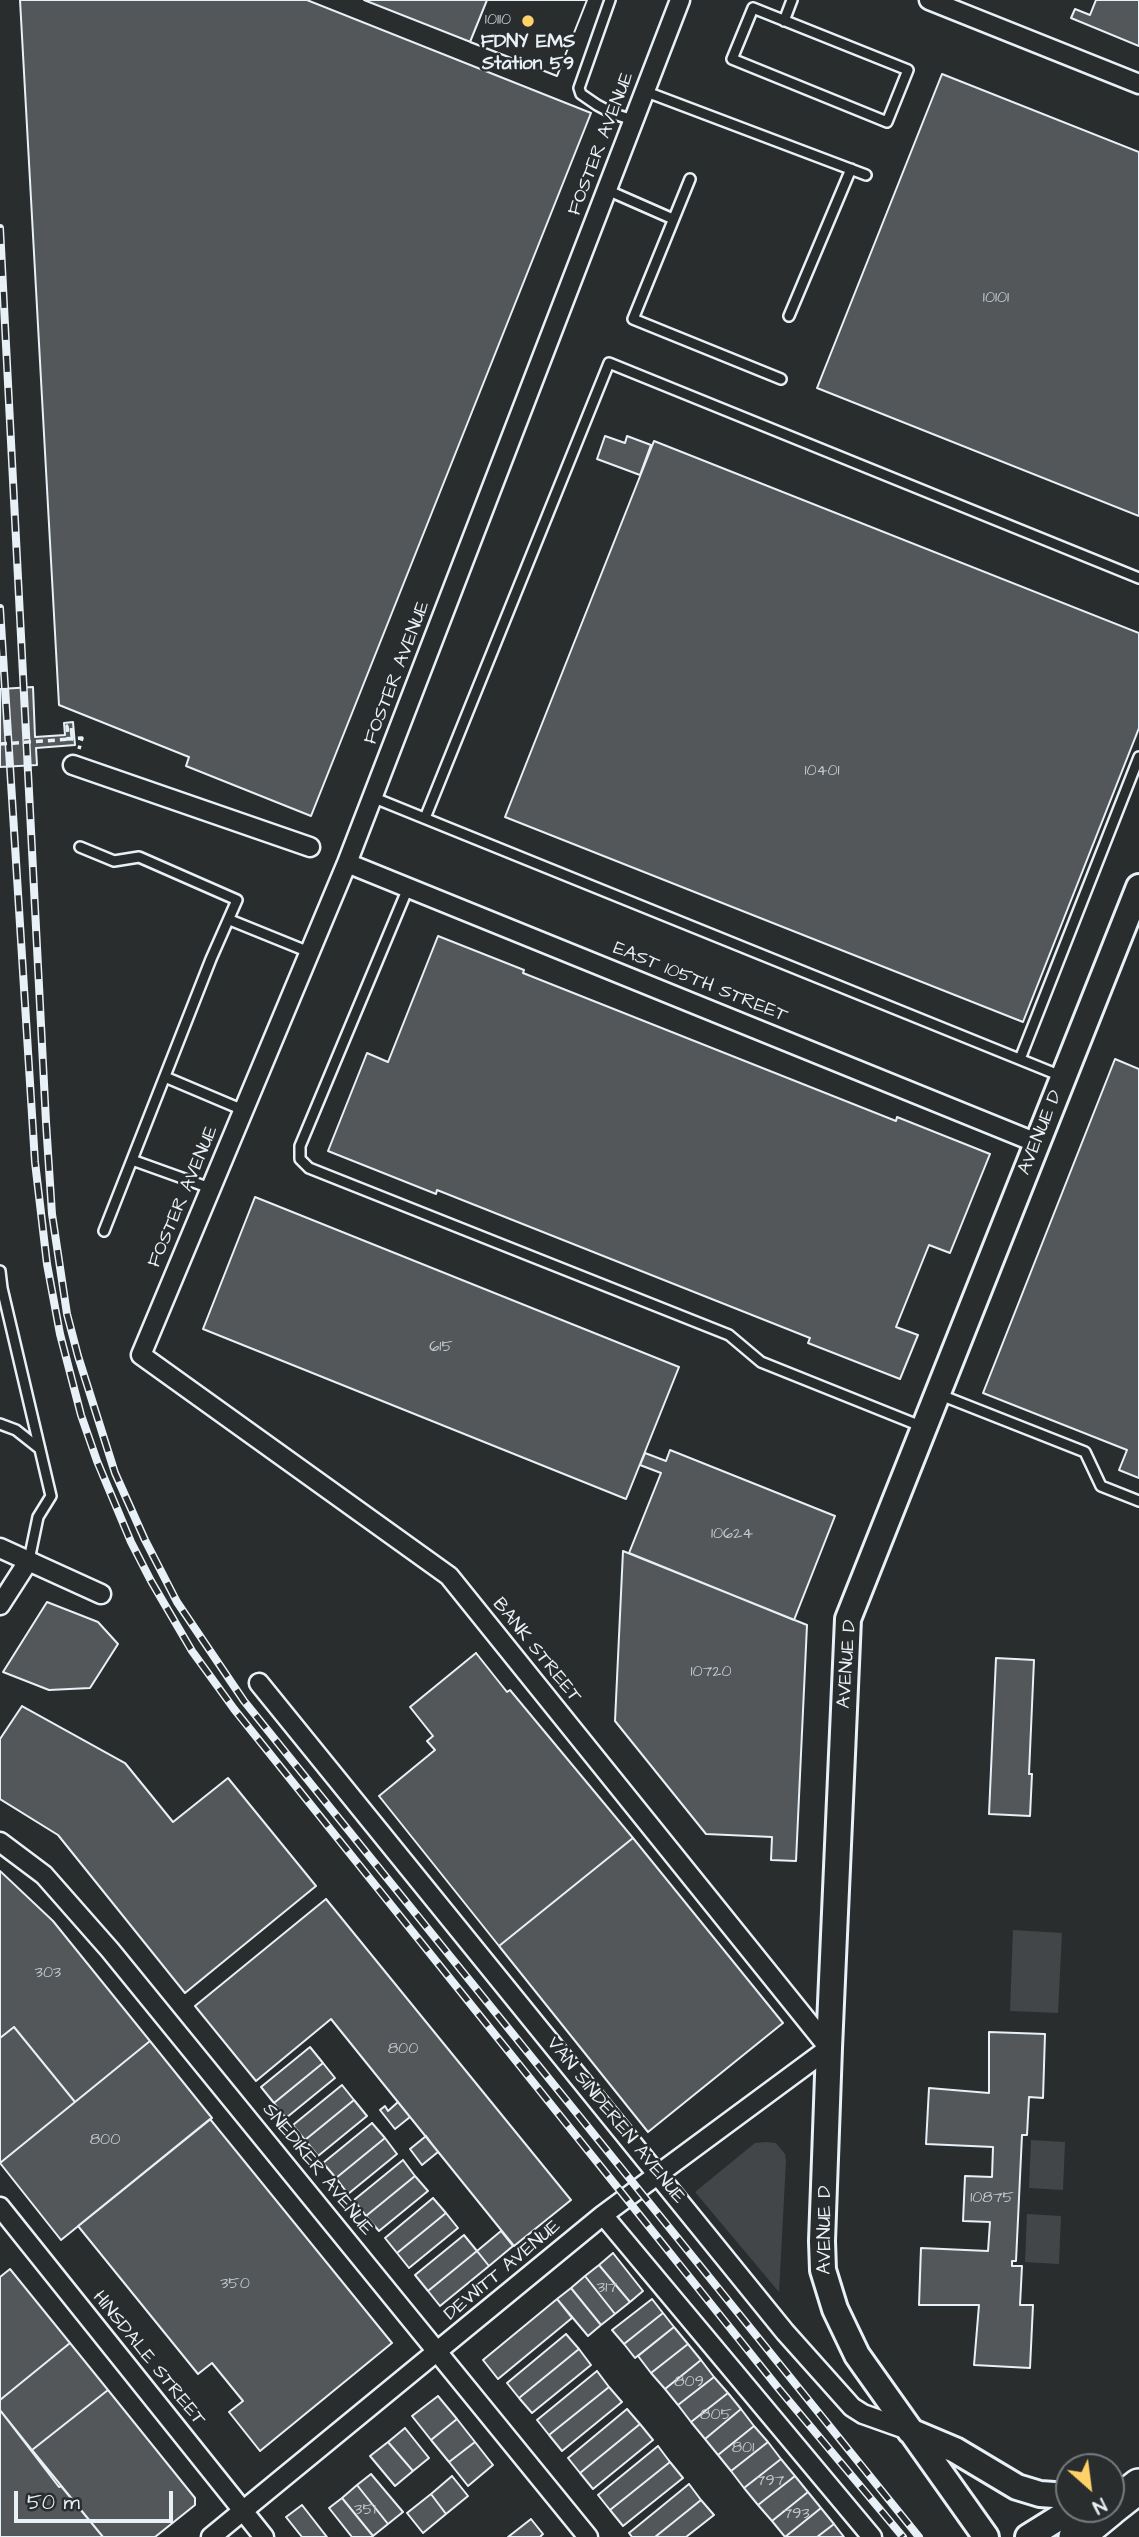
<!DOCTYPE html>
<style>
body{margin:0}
#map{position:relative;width:1139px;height:2537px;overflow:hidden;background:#2a2d2e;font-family:"Architects Daughter",sans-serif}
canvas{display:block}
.north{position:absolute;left:1055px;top:2453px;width:70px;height:70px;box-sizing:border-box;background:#2a2d2e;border:2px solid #767b7f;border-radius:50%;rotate:152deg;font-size:19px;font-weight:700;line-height:28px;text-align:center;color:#e8f1f8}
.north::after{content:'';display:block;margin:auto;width:24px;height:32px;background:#ffd166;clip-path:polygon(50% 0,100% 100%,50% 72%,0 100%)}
.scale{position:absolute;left:14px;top:2491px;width:159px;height:32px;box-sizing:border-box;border:4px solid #e8f1f8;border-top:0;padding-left:9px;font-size:21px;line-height:24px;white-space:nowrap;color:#e8f1f8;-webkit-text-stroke:5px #2a2d2e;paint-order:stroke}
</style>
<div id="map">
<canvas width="1139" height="2537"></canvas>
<div class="north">N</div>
<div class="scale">50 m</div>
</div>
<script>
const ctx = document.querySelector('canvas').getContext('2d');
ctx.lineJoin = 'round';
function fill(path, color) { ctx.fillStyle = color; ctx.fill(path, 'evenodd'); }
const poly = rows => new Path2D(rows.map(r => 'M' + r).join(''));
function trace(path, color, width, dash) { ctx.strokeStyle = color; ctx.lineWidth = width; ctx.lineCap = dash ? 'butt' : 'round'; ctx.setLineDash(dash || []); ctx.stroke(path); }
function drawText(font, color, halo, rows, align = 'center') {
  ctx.font = font + ' "Architects Daughter",sans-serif'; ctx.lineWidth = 5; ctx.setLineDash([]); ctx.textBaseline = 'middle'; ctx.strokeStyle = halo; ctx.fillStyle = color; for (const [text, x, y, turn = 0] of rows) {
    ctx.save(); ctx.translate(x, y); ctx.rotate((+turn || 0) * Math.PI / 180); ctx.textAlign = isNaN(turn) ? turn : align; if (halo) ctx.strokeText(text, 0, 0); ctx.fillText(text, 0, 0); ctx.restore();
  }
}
const green = poly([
 [1013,1930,1062,1933,1058,2013,1010,2011],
 [1031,2140,1065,2142,1063,2190,1029,2188],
 [766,2142,776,2143,785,2154,786,2161,779,2292,695,2192,755,2143],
 [1027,2214,1061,2216,1059,2264,1025,2262]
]);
const building = poly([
 [20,0,307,0,591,113,311,816,186,766,189,757,59,705,20,0],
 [364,0,587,0,557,76,364,0],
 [487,0,587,0,557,76,470,42,487,0],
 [1096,0,1139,0,1139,46,1071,18,1075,9,1090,15,1096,0],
 [942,74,1139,152,1139,516,817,388,942,74],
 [605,436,625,443,627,436,651,445,640,475,597,459,605,436],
 [654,441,1139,633,1139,728,1023,1022,505,817,654,441],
 [33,687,35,737,65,735,64,723,73,722,75,745,36,748,37,765,0,767,0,689,33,687],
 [438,936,524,970,523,973,896,1121,897,1117,990,1154,950,1253,929,1245,896,1327,918,1335,900,1379,808,1343,810,1338,437,1190,436,1194,328,1151,367,1053,388,1062,438,936],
 [1115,1059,1139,1069,1139,1478,1119,1470,1127,1450,983,1393,1115,1059],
 [255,1197,679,1367,626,1499,203,1329,255,1197],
 [670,1450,835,1516,794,1620,629,1553,661,1473,640,1465,645,1453,666,1461,670,1450],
 [623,1551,807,1625,796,1861,771,1860,772,1837,706,1834,615,1721,623,1551],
 [47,1602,98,1622,118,1644,90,1688,49,1690,3,1672,47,1602],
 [476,1653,507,1692,510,1690,633,1838,499,1946,379,1796,435,1750,427,1741,433,1736,410,1707,476,1653],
 [996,1658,1034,1660,1029,1774,1032,1774,1030,1816,989,1814,996,1658],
 [22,1706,125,1763,173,1822,228,1778,316,1886,185,1993,58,1835,0,1799,0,1739,22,1706],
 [633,1838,783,2023,648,2132,499,1946,633,1838],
 [0,1871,53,1921,150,2041,75,2102,14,2027,0,2038,0,1871],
 [326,1899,571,2200,514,2246,331,2019,256,2081,195,2006,326,1899],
 [14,2027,75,2102,0,2163,0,2038,14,2027],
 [989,2032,1045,2034,1043,2098,1029,2097,1027,2135,1022,2135,1016,2261,1012,2261,1012,2266,1022,2266,1020,2305,1033,2305,1030,2368,974,2365,979,2305,919,2305,921,2248,988,2251,990,2222,963,2221,965,2176,992,2177,993,2147,926,2144,929,2088,989,2093,989,2032],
 [150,2041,212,2118,61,2240,0,2163,150,2041],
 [310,2047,323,2063,274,2103,261,2087,310,2047],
 [323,2063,335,2078,286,2118,274,2103,323,2063],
 [342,2085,354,2100,305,2140,293,2125,342,2085],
 [354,2100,367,2116,318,2156,305,2140,354,2100],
 [398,2102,410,2117,395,2129,380,2110,385,2106,388,2111,398,2102],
 [210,2119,392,2343,260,2451,229,2412,243,2401,212,2363,198,2374,78,2226,210,2119],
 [372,2123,385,2138,336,2178,323,2163,372,2123],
 [426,2136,438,2152,422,2165,410,2149,426,2136],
 [385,2138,397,2154,348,2194,336,2178,385,2138],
 [403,2160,415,2176,366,2216,354,2200,403,2160],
 [415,2176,428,2191,379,2231,366,2216,415,2176],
 [433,2198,446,2213,397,2253,385,2238,433,2198],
 [446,2213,458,2228,409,2268,397,2253,446,2213],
 [501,2231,513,2246,489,2266,477,2251,501,2231],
 [464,2235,477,2251,428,2291,415,2275,464,2235],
 [477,2251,489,2266,440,2306,428,2291,477,2251],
 [613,2253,643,2291,630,2302,599,2265,613,2253],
 [599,2265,630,2302,615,2314,585,2276,599,2265],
 [10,2269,70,2343,0,2400,0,2277,10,2269],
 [585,2276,615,2314,601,2325,571,2288,585,2276],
 [571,2288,601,2325,588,2336,557,2299,571,2288],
 [557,2299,572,2318,498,2379,483,2360,557,2299],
 [652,2299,663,2313,624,2344,612,2330,652,2299],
 [663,2313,674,2327,635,2358,624,2344,663,2313],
 [674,2327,688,2344,651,2373,638,2356,674,2327],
 [566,2334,579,2349,519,2398,507,2383,566,2334],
 [70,2343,108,2390,32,2450,0,2410,0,2400,70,2343],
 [688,2344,701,2360,665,2389,651,2373,688,2344],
 [579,2349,591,2365,532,2413,519,2398,579,2349],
 [701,2360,714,2377,678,2405,665,2389,701,2360],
 [597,2371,609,2387,549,2435,537,2420,597,2371],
 [714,2377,728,2393,691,2422,678,2405,714,2377],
 [609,2387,622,2402,562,2451,549,2435,609,2387],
 [108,2390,195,2498,195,2505,155,2537,103,2537,32,2450,108,2390],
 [728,2393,741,2409,705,2439,691,2422,728,2393],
 [438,2396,457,2419,431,2440,412,2416,438,2396],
 [627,2409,640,2424,580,2473,568,2458,627,2409],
 [741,2409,754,2426,718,2455,705,2439,741,2409],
 [0,2410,59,2487,61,2486,103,2537,0,2537,0,2410],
 [457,2419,475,2442,449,2462,431,2440,457,2419],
 [640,2424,653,2440,593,2489,580,2473,640,2424],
 [754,2426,768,2442,731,2471,718,2455,754,2426],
 [405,2428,429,2458,413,2471,388,2442,405,2428],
 [388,2442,413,2471,395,2486,370,2456,388,2442],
 [475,2442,493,2465,468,2486,449,2462,475,2442],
 [768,2442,781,2459,744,2488,731,2471,768,2442],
 [658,2446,670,2462,610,2510,598,2495,658,2446],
 [781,2459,795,2476,758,2505,744,2488,781,2459],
 [670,2462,683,2478,623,2526,610,2510,670,2462],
 [371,2474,403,2512,388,2524,357,2485,371,2474],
 [452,2476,468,2496,446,2514,431,2494,452,2476],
 [795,2476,808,2492,772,2521,758,2505,795,2476],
 [689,2484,701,2500,655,2537,632,2537,629,2533,689,2484],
 [357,2485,388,2524,373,2536,342,2498,357,2485],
 [808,2492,821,2508,785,2537,772,2521,808,2492],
 [431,2494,446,2514,423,2533,407,2513,431,2494],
 [342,2498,373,2536,372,2537,352,2537,329,2508,342,2498],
 [701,2500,714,2515,686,2537,655,2537,701,2500],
 [302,2505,327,2537,302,2537,286,2517,302,2505],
 [821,2508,834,2524,817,2537,785,2537,821,2508],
 [531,2519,543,2534,540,2537,508,2537,531,2519],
 [834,2524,844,2537,817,2537,834,2524]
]);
const path = poly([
 [72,735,71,726,67,726,68,739,82,738,79,749]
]);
const lane = poly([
 [610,0,579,88,581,94,597,105,614,114,633,120],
 [753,8,908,70,887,122,732,59,753,8],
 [784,21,792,0],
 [644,91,866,175],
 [690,179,633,319,781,379],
 [607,190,673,219],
 [789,316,851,169],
 [372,797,1061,1076],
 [425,818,609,363,1139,578],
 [80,847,114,861,139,857,237,900,211,959,104,1231],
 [408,888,300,1146,300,1159,309,1168,729,1335,761,1362,923,1427],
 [230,920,309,952],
 [1020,1059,1139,757],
 [165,1077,243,1110],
 [132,1160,210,1188],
 [0,1271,2,1288,51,1496,38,1517,29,1560],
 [938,1394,1085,1452,1101,1486,1139,1501],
 [0,1424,16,1430,40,1449]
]);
const street = poly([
 [929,0,1139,84],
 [73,765,310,847],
 [347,863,1037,1143],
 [0,1548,101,1594],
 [0,1605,29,1560],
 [259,1683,785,2332,852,2407,863,2414,908,2430],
 [0,1842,44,1875,110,1950,588,2537],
 [0,2207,264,2537],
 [603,2215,872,2537],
 [211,2537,603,2215,829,2048,449,1576,141,1355,347,863,680,0]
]);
const secondary = poly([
 [910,2431,955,2450,1017,2487,1040,2494,1069,2496],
 [986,2537,857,2355,835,2309,823,2270,822,2241,829,2048,848,1619,1139,887],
 [1028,2537,1073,2509]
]);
const highway = poly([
 [1111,2508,1139,2486],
 [1076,2537,1110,2509]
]);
const rail = poly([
 [0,228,46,1122,52,1214,67,1314,78,1356,115,1473,145,1540,177,1602,244,1701,919,2537],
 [0,608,35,1162,47,1264,60,1334,81,1415,97,1461,131,1542,151,1581,192,1651,234,1709,779,2389,903,2537]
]);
const pathBridge = poly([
 [0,744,72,739,72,735]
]);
const markers = [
 [528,21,7,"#ffd166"]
];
const numberNames = [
 ["10110",498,21],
 ["10101",996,299],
 ["10401",822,772],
 ["615",441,1348],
 ["10624",732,1535],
 ["10720",711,1673],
 ["303",48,1974],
 ["800",403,2050],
 ["800",105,2141],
 ["10875",992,2199],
 ["350",235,2285],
 ["317",607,2289],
 ["809",689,2383],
 ["805",716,2416],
 ["801",743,2449],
 ["797",770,2482],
 ["351",365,2511],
 ["793",796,2515]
];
const poiNames = [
 ["FDNY EMS",528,43],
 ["Station 59",528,65]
];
const streetNames = [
 ["FOSTER AVENUE",602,144,-69],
 ["FOSTER AVENUE",398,673,-69],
 ["EAST 105TH STREET",700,983,22],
 ["AVENUE D",1041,1133,-68],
 ["FOSTER AVENUE",184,1197,-67],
 ["BANK STREET",536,1651,51],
 ["AVENUE D",848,1664,-86],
 ["VAN SINDEREN AVENUE",615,2121,51],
 ["SNEDIKER AVENUE",317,2170,51],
 ["AVENUE D",826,2230,-90],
 ["DEWITT AVENUE",503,2271,-40],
 ["HINSDALE STREET",148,2359,51]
];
fill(green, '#424648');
fill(building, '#535759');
trace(building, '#e8f1f8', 2);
trace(lane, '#e8f1f8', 14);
trace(street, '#e8f1f8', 23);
trace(secondary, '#e8f1f8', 30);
trace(highway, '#e8f1f8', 38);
trace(path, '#e8f1f8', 3.5, [7, 5]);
trace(lane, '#2a2d2e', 9);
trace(street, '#2a2d2e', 18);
trace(secondary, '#2a2d2e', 24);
trace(highway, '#2a2d2e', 33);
trace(rail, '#e8f1f8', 8);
trace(rail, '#2a2d2e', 5, [16]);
trace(pathBridge, '#e8f1f8', 3.5, [7, 5]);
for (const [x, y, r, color] of markers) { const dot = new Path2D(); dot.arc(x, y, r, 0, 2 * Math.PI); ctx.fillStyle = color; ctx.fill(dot); trace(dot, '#2a2d2e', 2.5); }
drawText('16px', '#c3cad0', null, numberNames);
drawText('bold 19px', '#e8f1f8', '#2a2d2e', poiNames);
drawText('19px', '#e8f1f8', '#2a2d2e', streetNames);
</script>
